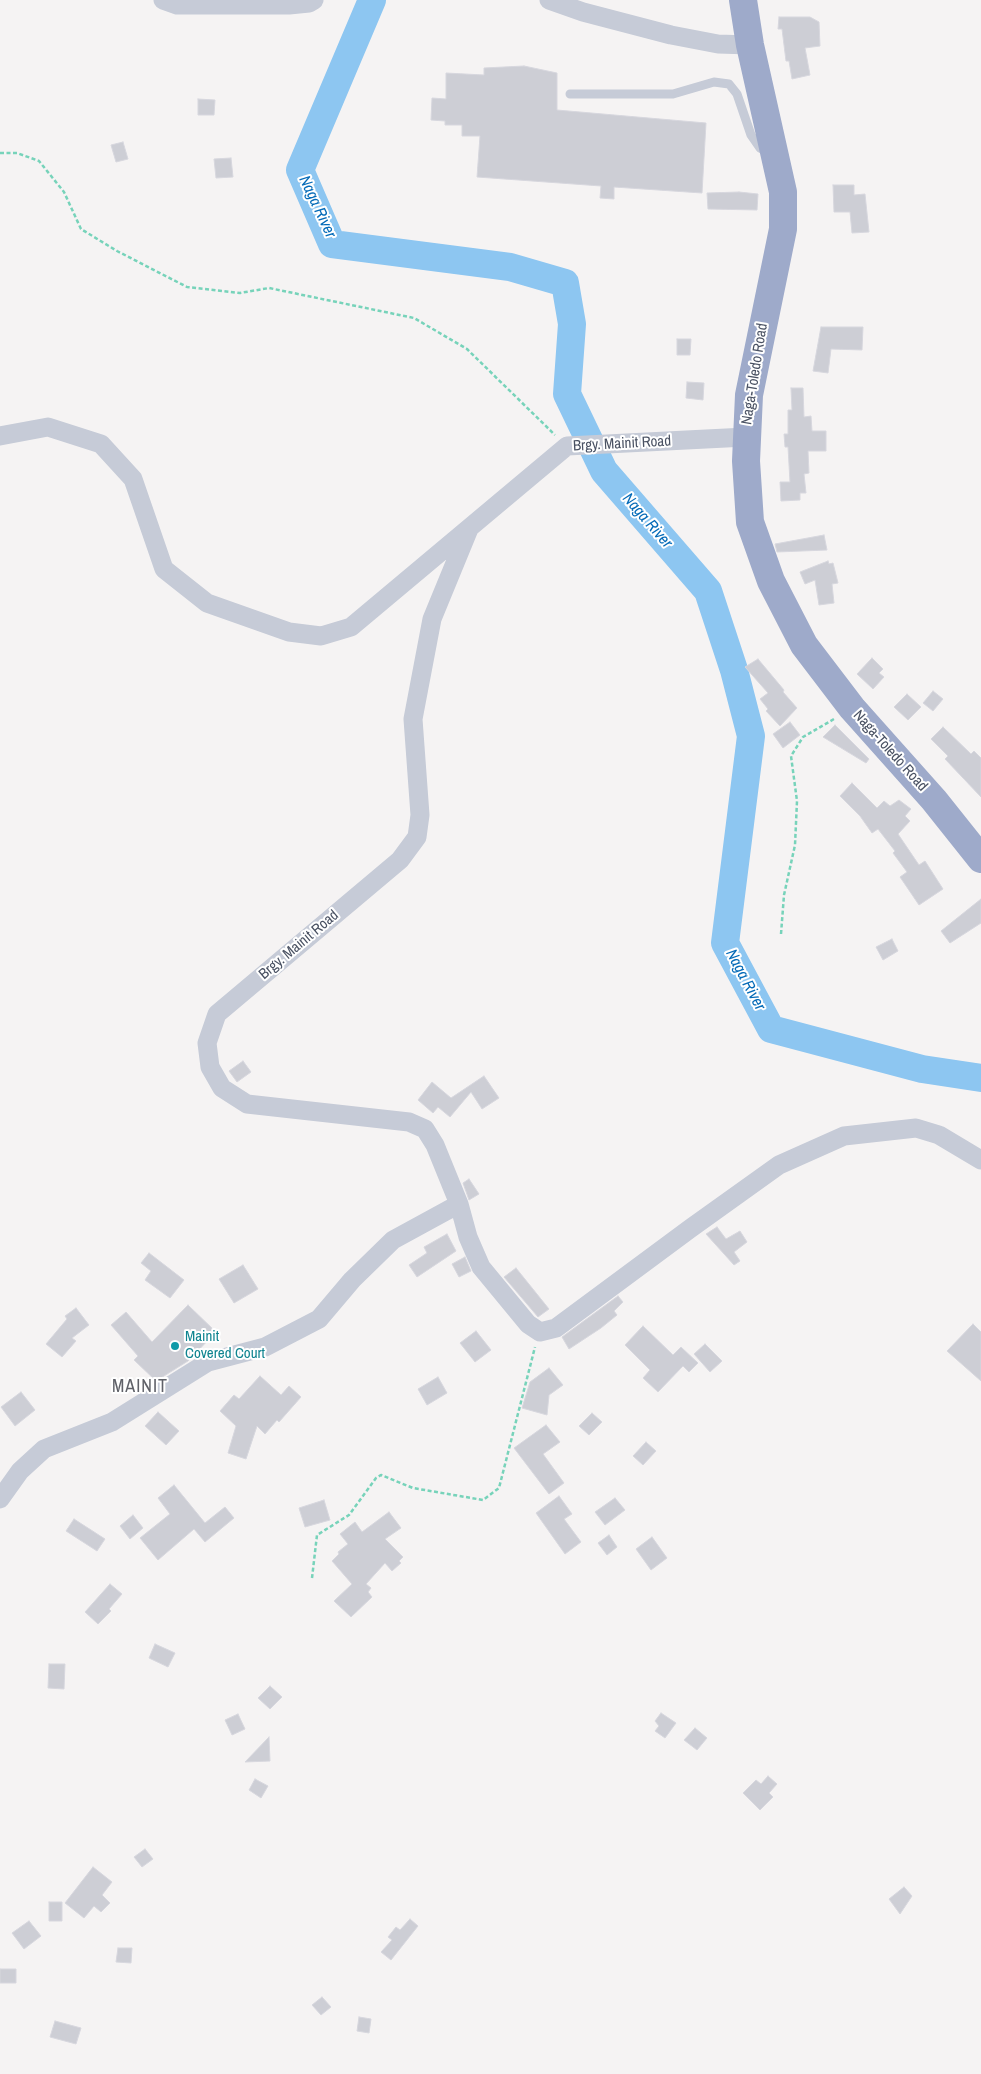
<!DOCTYPE html>
<style>
body{margin:0}
canvas{display:block;background:#f5f3f3}
</style>
<canvas width="981" height="2074"></canvas>
<script>
const ctx = document.querySelector('canvas').getContext('2d');
ctx.lineJoin = 'round';
const poly = rows => new Path2D(rows.map(r => 'M' + r).join(''));
function trace(path, color, width, dash) { ctx.strokeStyle = color; ctx.lineWidth = width; ctx.lineCap = dash ? 'butt' : 'round'; ctx.setLineDash(dash || []); ctx.stroke(path); }
function fill(path, color) { ctx.fillStyle = color; ctx.fill(path, 'evenodd'); }
function drawText(font, color, halo, rows, align = 'center') {
  ctx.font = font + ' "Archivo Narrow",sans-serif'; ctx.lineWidth = 4; ctx.setLineDash([]); ctx.textBaseline = 'middle'; ctx.strokeStyle = halo; ctx.fillStyle = color; for (const [text, x, y, turn = 0] of rows) {
    ctx.save(); ctx.translate(x, y); ctx.rotate((+turn || 0) * Math.PI / 180); ctx.textAlign = isNaN(turn) ? turn : align; if (halo) ctx.strokeText(text, 0, 0); ctx.fillText(text, 0, 0); ctx.restore();
  }
}
const river = poly([
 [372,0,300,170,332,244,510,267,565,283,572,324,567,394,604,471,708,591,734,670,751,736,725,943,771,1029,922,1069,981,1078]
]);
const building = poly([
 [779,17,810,17,819,22,820,46,805,48,810,75,792,79,789,61,786,61,782,29,778,29,779,17],
 [524,66,557,73,557,110,706,123,702,193,614,187,614,199,600,198,601,186,477,177,480,136,462,136,462,125,445,125,445,121,431,120,432,98,446,99,446,73,484,75,484,68,524,66],
 [198,99,215,100,214,115,198,115,198,99],
 [123,142,128,159,116,162,111,145,123,142],
 [231,158,233,177,216,178,214,159,231,158],
 [833,185,854,185,854,195,865,194,869,232,852,233,850,212,834,212,833,185],
 [739,192,758,194,757,210,708,209,707,193,739,192],
 [821,327,863,327,862,350,831,349,828,373,813,371,821,327],
 [677,339,691,339,690,355,677,355,677,339],
 [687,382,704,383,703,400,686,398,687,382],
 [791,388,803,388,804,417,811,416,812,431,826,431,826,451,808,451,809,473,804,474,806,493,800,493,800,500,781,501,780,482,790,482,788,447,785,447,784,434,788,434,788,410,792,410,791,388],
 [824,535,827,550,777,552,775,544,824,535],
 [828,561,829,564,833,563,838,583,832,584,834,603,819,605,815,580,805,584,800,572,828,561],
 [872,658,883,669,879,673,884,677,873,689,857,674,872,658],
 [758,659,784,690,783,692,797,708,780,726,766,711,768,709,760,699,768,693,745,667,758,659],
 [933,691,943,699,933,711,923,703,933,691],
 [907,694,921,707,908,720,894,707,907,694],
 [790,722,800,735,783,748,773,734,790,722],
 [835,725,869,759,866,763,823,737,835,725],
 [943,727,971,754,974,751,981,758,981,797,945,759,948,756,931,739,943,727],
 [852,783,877,808,884,801,890,806,899,800,911,809,905,816,910,821,898,834,919,865,925,861,943,889,919,905,900,877,907,872,893,853,895,851,878,829,872,833,860,816,840,796,852,783],
 [981,899,981,923,950,943,941,931,981,899],
 [892,939,898,951,883,960,876,947,892,939],
 [243,1061,251,1072,237,1082,229,1071,243,1061],
 [484,1076,499,1098,482,1109,471,1092,450,1117,438,1107,433,1113,418,1100,432,1082,451,1098,484,1076],
 [469,1179,479,1194,469,1200,463,1183,469,1179],
 [717,1227,726,1239,740,1231,747,1242,734,1252,740,1261,734,1265,706,1234,717,1227],
 [447,1234,456,1251,417,1277,409,1265,427,1253,424,1247,447,1234],
 [149,1253,184,1280,170,1298,145,1280,151,1271,141,1263,149,1253],
 [465,1257,471,1271,459,1277,452,1264,465,1257],
 [243,1265,258,1289,234,1303,219,1279,243,1265],
 [516,1268,549,1309,538,1317,504,1277,516,1268],
 [618,1296,623,1302,614,1311,617,1315,601,1328,569,1349,562,1337,618,1296],
 [188,1305,216,1332,188,1361,156,1381,134,1360,138,1356,111,1325,126,1312,152,1342,188,1305],
 [76,1308,89,1325,72,1338,76,1341,62,1357,46,1344,67,1319,65,1316,76,1308],
 [973,1324,981,1332,981,1381,947,1351,973,1324],
 [643,1326,673,1355,681,1347,698,1363,689,1372,683,1366,658,1392,643,1378,650,1370,625,1345,643,1326],
 [476,1331,491,1350,475,1362,460,1343,476,1331],
 [705,1344,722,1361,710,1372,694,1354,705,1344],
 [549,1368,563,1385,549,1395,547,1415,522,1408,530,1382,549,1368],
 [260,1376,281,1395,289,1386,301,1397,279,1422,277,1420,265,1434,257,1426,246,1459,228,1453,236,1426,220,1411,234,1395,239,1399,260,1376],
 [438,1377,447,1393,427,1405,418,1389,438,1377],
 [21,1392,35,1410,15,1426,1,1407,21,1392],
 [158,1412,179,1431,166,1445,145,1426,158,1412],
 [592,1413,602,1422,589,1435,579,1426,592,1413],
 [546,1425,560,1442,543,1454,564,1483,549,1494,514,1448,546,1425],
 [646,1442,656,1451,643,1465,633,1456,646,1442],
 [174,1485,205,1523,225,1507,234,1518,205,1542,194,1529,158,1560,140,1538,170,1514,158,1498,174,1485],
 [559,1496,572,1514,564,1519,581,1542,565,1554,536,1513,559,1496],
 [615,1498,625,1510,605,1525,595,1512,615,1498],
 [324,1500,330,1520,305,1527,299,1508,324,1500],
 [389,1512,401,1528,385,1539,403,1557,399,1561,401,1563,392,1571,385,1563,366,1584,371,1588,368,1592,372,1597,351,1617,334,1601,352,1584,332,1561,339,1554,338,1552,348,1544,340,1534,355,1522,362,1532,389,1512],
 [133,1515,143,1528,130,1539,120,1526,133,1515],
 [74,1519,105,1539,97,1551,66,1531,74,1519],
 [609,1535,617,1547,607,1555,598,1543,609,1535],
 [652,1537,667,1558,651,1570,636,1549,652,1537],
 [110,1584,122,1594,109,1609,111,1611,98,1624,85,1612,110,1584],
 [155,1644,175,1653,168,1667,149,1658,155,1644],
 [49,1664,65,1664,64,1689,48,1688,49,1664],
 [270,1686,282,1697,270,1709,258,1698,270,1686],
 [661,1713,676,1723,665,1738,655,1731,659,1726,655,1721,661,1713],
 [238,1714,245,1729,232,1735,225,1720,238,1714],
 [695,1728,707,1738,697,1750,684,1740,695,1728],
 [269,1737,270,1761,245,1762,269,1737],
 [768,1776,777,1784,769,1793,773,1797,760,1810,743,1793,756,1780,761,1784,768,1776],
 [255,1779,268,1786,261,1798,249,1790,255,1779],
 [145,1849,153,1859,142,1867,134,1857,145,1849],
 [93,1867,112,1882,102,1895,110,1903,101,1912,94,1906,84,1918,65,1903,93,1867],
 [904,1887,912,1896,900,1914,889,1899,904,1887],
 [49,1902,62,1902,62,1921,49,1921,49,1902],
 [410,1919,418,1926,391,1960,381,1952,392,1940,388,1937,396,1927,400,1930,410,1919],
 [29,1921,41,1936,24,1949,12,1933,29,1921],
 [118,1948,132,1948,131,1963,116,1962,118,1948],
 [0,1969,16,1969,16,1983,0,1983,0,1969],
 [322,1997,331,2007,321,2015,312,2005,322,1997],
 [359,2017,371,2019,369,2033,357,2031,359,2017],
 [55,2021,81,2028,76,2044,50,2037,55,2021]
]);
const path = poly([
 [0,153,17,153,39,161,64,192,81,229,117,251,187,287,240,293,269,288,414,318,467,349,555,435],
 [781,934,784,895,795,845,797,801,791,756,803,737,834,719],
 [312,1578,317,1535,349,1515,376,1478,381,1475,413,1488,483,1500,499,1488,535,1347]
]);
const service = poly([
 [570,94,673,94,714,82,729,84,737,94,751,135,760,148,767,151]
]);
const minor = poly([
 [163,0,177,5,289,5,309,3,314,0],
 [549,0,583,12,671,35,718,44,750,45],
 [0,436,48,427,101,444,133,479,164,569,207,603,289,632,321,636,351,627,567,446,746,437],
 [459,1204,435,1145,425,1129,409,1122,247,1104,222,1088,210,1067,207,1043,217,1014,400,860,417,837,420,815,413,719,432,619,469,529],
 [0,1499,20,1471,44,1449,112,1422,208,1362,265,1347,319,1319,352,1280,393,1240,459,1204,468,1237,481,1267,528,1324,540,1332,556,1328,691,1228,779,1165,844,1136,916,1128,939,1135,981,1160]
]);
const trunk = poly([
 [743,0,750,45,783,192,783,229,749,395,746,461,750,522,771,581,804,645,852,708,934,800,981,859]
]);
const markers = [
 [175,1346,5,"#0f9aa8"]
];
const streetNames = [
 ["Naga-Toledo Road",755,374,-81],
 ["Brgy. Mainit Road",622,444,-3],
 ["Naga-Toledo Road",890,751,48],
 ["Brgy. Mainit Road",299,945,-40]
];
const cultureNames = [
 ["Mainit",185,1337],
 ["Covered Court",185,1354]
];
const waterNames = [
 ["Naga River",317,207,65],
 ["Naga River",647,521,49],
 ["Naga River",745,980,62]
];
const quarterNames = [
 ["MAINIT",140,1387]
];
trace(river, '#8dc6f1', 28);
fill(building, '#cdced5');
trace(building, '#d7d7de', 1);
trace(path, '#77d3ba', 2.5, [4, 2.5]);
trace(service, '#c6cbd7', 9);
trace(minor, '#c6cbd7', 19);
trace(trunk, '#9eaaca', 28);
for (const [x, y, r, color] of markers) { const dot = new Path2D(); dot.arc(x, y, r, 0, 2 * Math.PI); ctx.fillStyle = color; ctx.fill(dot); trace(dot, '#fff', 2); }
drawText('15px', '#495162', '#fff', streetNames);
drawText('15px', '#0d838f', '#fff', cultureNames, 'left');
drawText('italic 16px', '#056bb8', '#fff', waterNames);
ctx.letterSpacing = '1px';
drawText('18px', '#5f6168', '#fff', quarterNames);
ctx.letterSpacing = '0px';
</script>
